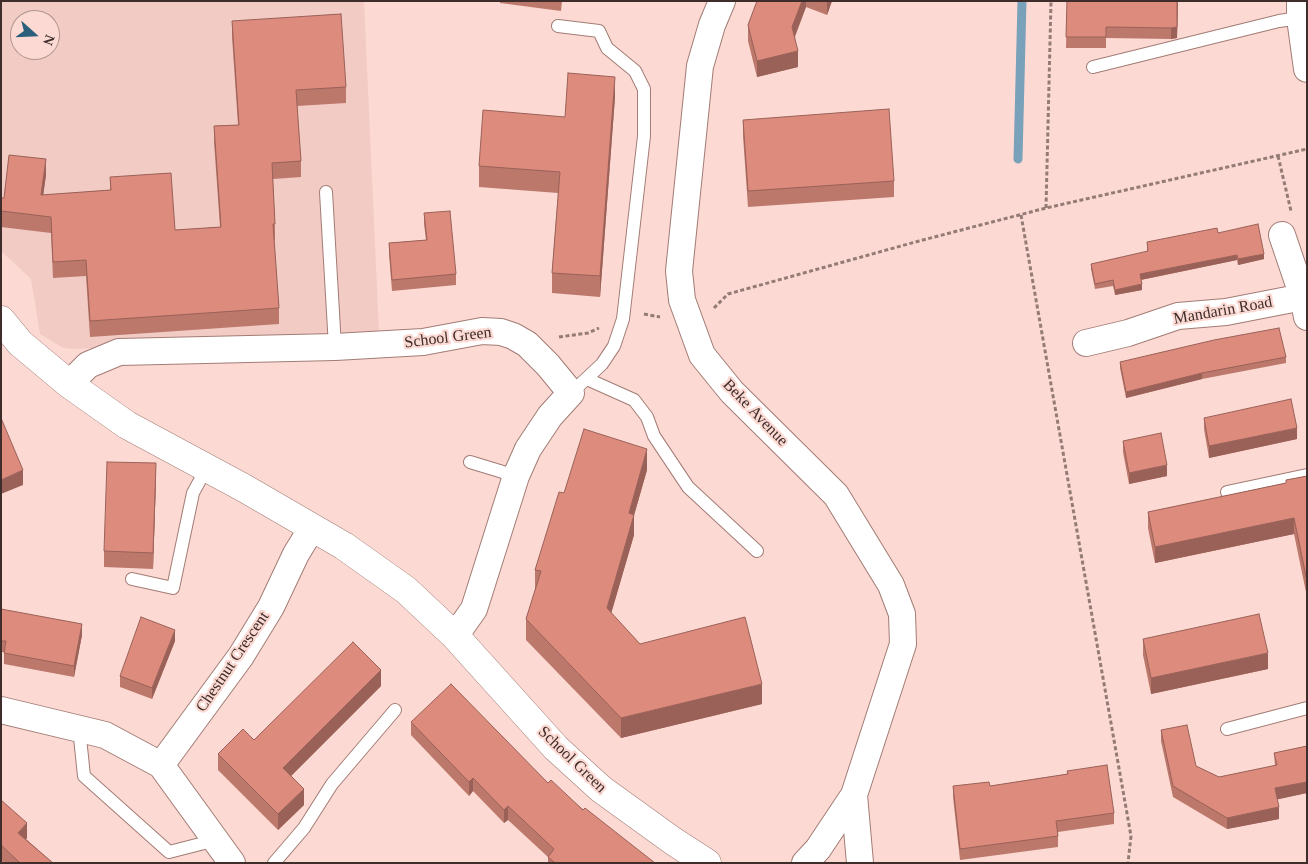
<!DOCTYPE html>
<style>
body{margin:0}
#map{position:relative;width:1308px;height:864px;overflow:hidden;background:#fcdad3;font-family:"Times New Roman",serif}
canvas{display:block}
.frame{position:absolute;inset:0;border:2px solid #3e2d2a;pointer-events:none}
.north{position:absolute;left:10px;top:10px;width:50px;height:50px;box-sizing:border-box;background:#fcdad3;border:1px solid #b0958f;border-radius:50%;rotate:110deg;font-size:14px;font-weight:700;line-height:20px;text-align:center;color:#3e2d2a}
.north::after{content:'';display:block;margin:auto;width:18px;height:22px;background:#2b5f7b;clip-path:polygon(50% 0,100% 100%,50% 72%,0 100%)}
</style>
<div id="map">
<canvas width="1308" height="864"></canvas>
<div class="frame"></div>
<div class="north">N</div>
</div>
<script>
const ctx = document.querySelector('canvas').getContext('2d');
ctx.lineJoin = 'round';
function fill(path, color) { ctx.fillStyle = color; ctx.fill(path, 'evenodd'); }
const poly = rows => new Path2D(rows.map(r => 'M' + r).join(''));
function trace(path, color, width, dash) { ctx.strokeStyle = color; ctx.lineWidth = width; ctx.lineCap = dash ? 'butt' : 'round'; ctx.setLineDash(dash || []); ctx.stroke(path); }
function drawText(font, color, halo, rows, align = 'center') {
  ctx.font = font + ' "Times New Roman",serif'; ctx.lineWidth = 4.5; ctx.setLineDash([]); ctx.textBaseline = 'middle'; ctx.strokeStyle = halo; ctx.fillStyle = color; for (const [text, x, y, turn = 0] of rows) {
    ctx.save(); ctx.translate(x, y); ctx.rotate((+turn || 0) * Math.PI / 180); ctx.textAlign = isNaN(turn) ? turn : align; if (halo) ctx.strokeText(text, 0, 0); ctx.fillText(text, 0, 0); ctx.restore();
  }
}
const built = poly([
 [1,1,364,1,379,332,76,349,63,348,40,334,31,279,1,251],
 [20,20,50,20,50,50,20,50]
]);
const stream = poly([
 [1018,159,1022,1]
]);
const path = poly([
 [1278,156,1291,211],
 [1046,208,1051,1],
 [1021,215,1131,836,1128,863],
 [714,308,728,294,919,241,1046,208,1307,149],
 [644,314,660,317],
 [559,337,588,333,599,328]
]);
const service = poly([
 [558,26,599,31,607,48,635,71,644,89,644,136,623,319,614,346,602,364,571,393],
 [1093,67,1279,21,1300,18],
 [326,192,335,347],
 [587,379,634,400,647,417,654,436,688,487,757,551],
 [470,462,516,476],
 [1227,492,1307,475],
 [132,579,173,588,193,493,206,469],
 [79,728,84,776,169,852,216,840],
 [1227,729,1307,708],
 [274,863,304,828,332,784,395,710]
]);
const minor = poly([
 [722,1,712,25,700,66,679,271,682,300,702,355,732,392,836,495,891,585,902,614,903,644,854,795,818,849,805,863],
 [1300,1,1300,18,1307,69],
 [1282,235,1303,297,1307,317],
 [1086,343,1128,333,1178,316,1226,312,1303,297],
 [69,384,88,365,119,352,335,347,423,342,482,331,501,332,513,336,527,344,548,365,571,393,550,416,528,449,516,476,474,609,455,636],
 [1,710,105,735,161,765,232,863],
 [161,765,241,656,271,607,296,554,312,528],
 [854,795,860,863]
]);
const secondary = poly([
 [1,320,20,343,69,384,127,425,244,488,344,546,406,590,455,636,556,748,601,789,673,841,707,863]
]);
const wall = poly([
 [500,1,562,1,561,11,500,3],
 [757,1,832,1,827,15,806,7,795,37,798,67,757,77,748,41,748,25],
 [1067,1,1178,1,1177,38,1171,39,1106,38,1106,48,1066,48],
 [232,21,346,87,346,103,297,106,301,161,301,177,273,179,275,224,275,240,274,240,279,308,279,324,90,337,86,276,53,278,51,233,1,227,1,198,4,198,46,175,43,195,110,190,110,177,175,230,220,227,214,142,214,126,238,125,232,37],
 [615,97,600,297,552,293,552,273,558,193,479,187,479,166,565,117],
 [743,120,894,181,894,197,748,207,743,136],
 [424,213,456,274,456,285,392,291,389,254,389,243,426,240,424,224],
 [1218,233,1264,259,1238,265,1237,260,1141,280,1142,290,1115,295,1113,286,1095,289,1091,269,1091,264,1147,252,1147,242],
 [1286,357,1286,363,1202,379,1126,398,1120,368,1120,362],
 [1204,418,1297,439,1209,458,1204,429],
 [1123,441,1167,476,1129,484,1123,452],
 [647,470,634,515,634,535,611,613,640,644,762,704,621,738,526,640,526,619,535,590,535,570,564,493],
 [1307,476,1307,597,1294,534,1155,563,1148,528,1148,512,1286,483,1286,480],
 [156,479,153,569,104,567,104,551],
 [1,609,82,635,74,677,4,664,4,652,1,652],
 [1143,639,1268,669,1151,694,1143,655],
 [175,641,152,699,120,687,120,676],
 [381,686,291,776,304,805,278,830,218,770,218,754,254,740],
 [411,722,548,783,655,863,548,863,548,857,508,820,504,823,473,791,469,796,411,735],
 [1161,730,1196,766,1219,777,1275,766,1274,753,1307,746,1307,793,1277,799,1279,819,1227,829,1173,797,1161,741],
 [1067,771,1114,813,1114,824,1058,832,1058,847,960,860,953,797,953,786,990,786,1067,774],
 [1,800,27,838,26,839,53,863,4,863,1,860]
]);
const shadedWall = poly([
 [802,1,806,1,806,7,792,43,792,27],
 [827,1,832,1,827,15],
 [1178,1,1177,38,1171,39,1171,28],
 [798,51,798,67,757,77,757,61],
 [615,77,615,97,600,297,600,276],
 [46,159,46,175,41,211,41,195],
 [1264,254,1264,259,1238,265,1238,259],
 [1237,255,1237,260,1140,280,1140,274],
 [1142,284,1142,290,1115,295,1115,290],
 [1202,373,1202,379,1126,398,1126,392],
 [1297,428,1297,439,1209,458,1209,446],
 [647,449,647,470,629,533,629,513],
 [156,463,156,479,153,569,153,553],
 [1167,465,1167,476,1129,484,1129,473],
 [23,470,23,485,1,494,1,480],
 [634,515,634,535,607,628,607,608],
 [1294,518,1294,534,1155,563,1155,547],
 [82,624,82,635,74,677,74,666],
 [175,630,175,641,152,699,152,688],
 [1268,653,1268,669,1151,694,1151,678],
 [381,670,381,686,283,784,283,768],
 [762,684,762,704,621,738,621,718],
 [473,778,473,791,469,796,469,782],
 [1307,782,1307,793,1275,800,1275,788],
 [304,789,304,805,278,830,278,814],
 [508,806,508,820,504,823,504,810],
 [1279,807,1279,819,1227,829,1227,818],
 [27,823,27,838,18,847,18,833]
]);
const building = poly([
 [757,1,802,1,792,27,798,51,757,61,748,25,757,1],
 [1067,1,1177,1,1177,27,1171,28,1106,27,1106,37,1066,37,1067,1],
 [341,14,346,87,296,90,301,161,272,163,275,224,273,224,279,308,90,321,86,260,53,262,51,217,1,211,1,198,4,198,9,155,46,159,41,195,111,190,110,177,171,173,175,230,221,227,214,126,239,125,232,21,341,14],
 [568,73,615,77,600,276,552,273,560,172,479,166,483,110,565,117,568,73],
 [889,109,894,181,748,191,743,120,889,109],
 [450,211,456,274,392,280,389,243,427,240,424,213,450,211],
 [1258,224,1264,254,1238,259,1237,255,1140,274,1142,284,1115,290,1113,280,1095,284,1091,264,1148,251,1147,242,1217,228,1218,233,1258,224],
 [1279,328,1286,357,1202,373,1126,392,1120,362,1214,340,1279,328],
 [1291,399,1297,428,1209,446,1204,418,1291,399],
 [1,418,23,470,1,480,1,418],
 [584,429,647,449,629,513,634,515,607,608,640,644,745,617,762,684,621,718,526,619,541,571,535,570,559,492,564,493,584,429],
 [1161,433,1167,465,1129,473,1123,441,1161,433],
 [107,462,156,463,153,553,104,551,107,462],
 [1307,476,1307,581,1294,518,1155,547,1148,512,1286,483,1286,480,1307,476],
 [1,609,82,624,74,666,4,653,6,641,1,641,1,609],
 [1259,614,1268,653,1151,678,1143,639,1259,614],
 [141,617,175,630,152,688,120,676,141,617],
 [353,642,381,670,283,768,304,789,278,814,218,754,243,729,254,740,353,642],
 [451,684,548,783,551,780,583,810,585,808,655,863,555,863,548,857,554,849,508,806,504,810,473,778,469,782,411,722,451,684],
 [1187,725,1196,766,1219,777,1277,765,1274,753,1307,746,1307,782,1275,788,1279,807,1227,818,1173,786,1161,730,1187,725],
 [1107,765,1114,813,1056,821,1058,836,960,849,953,786,989,782,990,786,1068,774,1067,771,1107,765],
 [1,800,27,823,18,833,53,863,20,863,1,845,1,800]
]);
const streetNames = [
 ["Mandarin Road",1223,311,-10],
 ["School Green",448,338,-7],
 ["Beke Avenue",755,413,46],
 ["Chestnut Crescent",233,662,-56],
 ["School Green",572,760,44]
];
fill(built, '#f2cbc4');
trace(stream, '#7aa1ba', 9);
trace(service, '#a27c75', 14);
trace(minor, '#a27c75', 28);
trace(secondary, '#a27c75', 29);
trace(path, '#947b76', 3, [4, 2.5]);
trace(service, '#fff', 12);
trace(minor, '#fff', 26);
trace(secondary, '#fff', 28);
fill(wall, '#bd786c');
fill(shadedWall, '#9a6158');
fill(building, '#dc8b7d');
trace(building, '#9a6158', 1);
drawText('16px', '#3e2d2a', '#fcdad3', streetNames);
</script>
